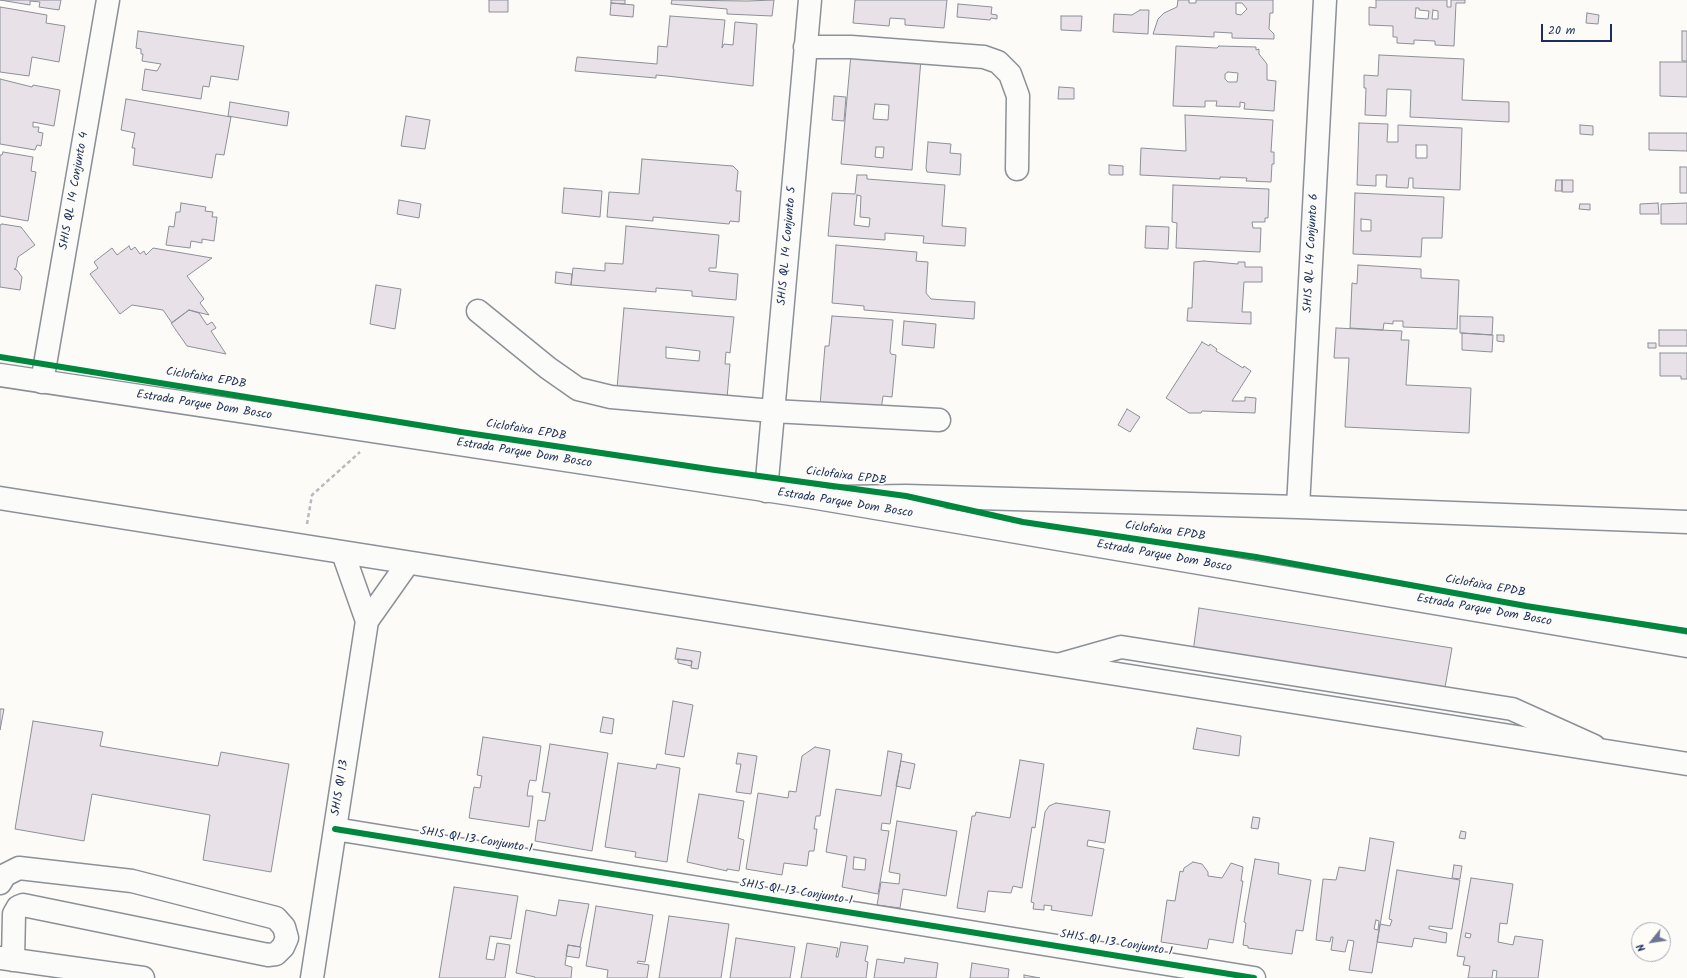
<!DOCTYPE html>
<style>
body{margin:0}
#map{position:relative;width:1687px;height:978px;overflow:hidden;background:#fcfbf8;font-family:Kalam,sans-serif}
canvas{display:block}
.north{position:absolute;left:1631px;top:922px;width:40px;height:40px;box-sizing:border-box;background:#fdfcf7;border:1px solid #a3aaba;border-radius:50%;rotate:240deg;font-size:11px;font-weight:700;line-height:16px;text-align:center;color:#1b2f5e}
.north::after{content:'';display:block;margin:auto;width:14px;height:18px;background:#6a7694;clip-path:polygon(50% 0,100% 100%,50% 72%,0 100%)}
.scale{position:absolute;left:1541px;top:24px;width:71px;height:18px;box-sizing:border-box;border:2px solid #1b2f5e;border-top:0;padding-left:5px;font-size:12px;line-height:14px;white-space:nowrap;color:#1b2f5e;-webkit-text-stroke:3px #fdfcf7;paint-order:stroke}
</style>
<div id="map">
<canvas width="1687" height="978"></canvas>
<div class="north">N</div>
<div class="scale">20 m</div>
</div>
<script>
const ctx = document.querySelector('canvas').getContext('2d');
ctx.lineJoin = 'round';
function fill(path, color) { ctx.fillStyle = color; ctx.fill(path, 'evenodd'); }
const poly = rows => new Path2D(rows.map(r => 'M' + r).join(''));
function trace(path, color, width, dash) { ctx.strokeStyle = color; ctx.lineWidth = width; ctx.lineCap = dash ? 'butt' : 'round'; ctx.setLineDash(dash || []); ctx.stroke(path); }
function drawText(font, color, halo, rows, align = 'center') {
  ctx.font = font + ' Kalam,sans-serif'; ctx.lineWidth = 3.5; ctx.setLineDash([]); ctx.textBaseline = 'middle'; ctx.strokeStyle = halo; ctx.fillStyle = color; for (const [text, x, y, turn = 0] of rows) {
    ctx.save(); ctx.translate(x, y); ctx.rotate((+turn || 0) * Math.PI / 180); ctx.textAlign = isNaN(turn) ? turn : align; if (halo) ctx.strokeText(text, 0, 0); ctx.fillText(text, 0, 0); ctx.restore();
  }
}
const building = poly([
 [0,0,61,0,59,10,39,7,40,2,30,1,30,5,0,0],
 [489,0,508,0,508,12,489,12,489,0],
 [611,0,625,0,625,4,611,3,611,0],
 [672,0,747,1,774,0,772,16,727,14,727,9,671,4,672,0],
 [855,0,947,0,944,28,905,25,905,19,890,18,889,26,853,23,855,0],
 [1178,0,1189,0,1189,3,1196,3,1196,0,1273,0,1273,13,1270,13,1269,29,1274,34,1274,39,1232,38,1232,33,1214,32,1214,37,1153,34,1158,19,1164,13,1177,7,1178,0],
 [1236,3,1242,3,1247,9,1241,15,1236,14,1236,3],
 [1376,0,1447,0,1447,7,1451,7,1451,0,1465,0,1465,3,1456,3,1454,46,1435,45,1435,41,1414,40,1414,44,1397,43,1397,37,1393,37,1393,26,1369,25,1369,7,1376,8,1376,0],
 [1416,8,1419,8,1419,10,1429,11,1428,19,1415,18,1416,8],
 [1433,10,1438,11,1438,19,1432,19,1433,10],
 [611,3,634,5,633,17,610,15,611,3],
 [958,4,992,7,991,14,997,15,997,19,991,18,990,20,957,17,958,4],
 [0,7,47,15,46,23,65,26,59,62,32,57,29,76,0,72,0,7],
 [1140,10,1149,10,1148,34,1113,32,1114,14,1132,15,1140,10],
 [1587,13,1599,15,1598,24,1586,23,1587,13],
 [670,16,725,20,722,48,724,44,733,45,735,22,757,24,753,86,667,76,656,75,656,78,575,71,577,57,657,64,658,46,667,47,670,16],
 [1061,16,1082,16,1081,31,1061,30,1061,16],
 [138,31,244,46,238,80,211,76,209,87,203,86,201,99,142,90,145,69,157,71,161,64,142,61,143,54,141,54,141,49,136,48,138,31],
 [1682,31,1687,31,1687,61,1682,61,1682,31],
 [1219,46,1256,47,1256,50,1259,49,1259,54,1267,64,1267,80,1276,81,1274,111,1244,109,1245,103,1240,102,1240,107,1216,106,1217,101,1205,101,1205,107,1173,106,1176,46,1217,48,1219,46],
 [1228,72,1238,73,1237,82,1228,82,1225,79,1225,74,1228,72],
 [851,54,921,59,912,170,841,164,851,54],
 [875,104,889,105,888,120,873,119,875,104],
 [876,147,884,147,883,158,875,157,876,147],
 [1379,55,1464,59,1462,100,1509,102,1509,122,1410,117,1411,90,1387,89,1386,116,1365,115,1366,88,1364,88,1364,75,1378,76,1379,55],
 [1660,62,1687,62,1687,97,1660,96,1660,62],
 [0,79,32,87,33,85,60,90,54,126,33,122,33,127,39,127,38,132,43,133,41,146,37,145,35,150,0,144,0,79],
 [1059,87,1074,88,1074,99,1058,99,1059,87],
 [834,96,846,97,844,121,832,120,834,96],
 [126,99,231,117,224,155,216,154,212,178,133,165,135,148,132,148,135,133,121,130,126,99],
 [230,102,289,112,287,126,228,116,230,102],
 [1185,115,1273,120,1271,152,1274,152,1274,164,1272,164,1271,182,1246,181,1247,178,1220,177,1220,179,1140,175,1141,148,1186,151,1185,115],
 [406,116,430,120,425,149,401,146,406,116],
 [1359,123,1388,124,1387,142,1398,142,1398,125,1462,128,1460,190,1413,188,1413,178,1409,178,1408,188,1386,187,1387,175,1376,175,1376,186,1357,185,1359,123],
 [1416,145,1427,145,1427,158,1416,158,1416,145],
 [1580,125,1593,126,1593,135,1580,134,1580,125],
 [1649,133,1687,133,1687,151,1649,150,1649,133],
 [928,142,951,144,950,153,961,154,960,175,927,172,926,168,928,142],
 [3,152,33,157,31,171,36,172,28,221,0,216,0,155,2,155,3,152],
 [642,159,733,166,738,171,736,191,741,191,739,222,730,221,729,224,653,217,653,221,607,217,609,192,639,194,642,159],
 [1109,165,1123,166,1123,175,1111,175,1109,174,1109,165],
 [1680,167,1687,167,1687,193,1680,193,1680,167],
 [857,175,867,175,867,179,945,185,942,226,966,228,965,246,923,243,924,236,885,233,885,240,828,236,832,193,855,194,857,175],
 [857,195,861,196,860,217,870,218,869,227,854,225,857,195],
 [1556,180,1562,180,1562,191,1555,191,1556,180],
 [1562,180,1573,180,1573,192,1562,192,1562,180],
 [1173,185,1269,189,1268,218,1265,218,1265,222,1252,222,1253,228,1261,228,1260,252,1176,248,1177,223,1172,222,1173,185],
 [564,188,602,191,600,217,562,213,564,188],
 [1355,193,1444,197,1442,238,1422,238,1421,257,1353,254,1355,193],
 [1361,219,1371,220,1371,231,1361,231,1361,219],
 [399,200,421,204,419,218,397,214,399,200],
 [181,203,206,207,205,211,213,212,212,217,217,217,214,241,202,239,202,243,191,241,190,248,166,245,169,226,174,227,176,212,180,212,181,203],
 [1658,203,1659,214,1640,214,1640,204,1658,203],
 [1687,203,1687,224,1661,224,1661,204,1687,203],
 [1580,204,1590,204,1590,210,1579,209,1580,204],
 [2,224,21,227,35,245,18,257,16,268,14,269,17,270,22,277,20,290,0,287,0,225,2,224],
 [626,226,719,235,716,268,709,268,709,271,738,274,736,300,692,296,692,291,656,288,656,292,571,285,573,268,605,271,605,263,623,264,626,226],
 [1146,226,1169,227,1168,249,1145,248,1146,226],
 [836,245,917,252,916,261,928,262,926,293,931,299,975,302,974,319,864,310,864,306,832,303,836,245],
 [129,246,131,250,135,247,140,254,144,251,146,255,153,248,212,258,187,276,204,299,200,303,209,315,189,310,172,323,163,310,132,305,120,314,90,274,98,268,94,262,112,248,117,255,129,246],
 [1204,261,1238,264,1238,262,1245,262,1245,267,1262,267,1262,282,1244,282,1242,312,1251,312,1251,324,1187,321,1188,308,1192,308,1194,262,1204,261],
 [1358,265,1421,269,1421,278,1459,280,1457,329,1403,327,1403,321,1393,321,1393,324,1384,323,1383,330,1350,328,1352,283,1357,284,1358,265],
 [556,272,572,274,571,285,555,283,556,272],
 [376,285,401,289,395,329,370,324,376,285],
 [624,308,734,317,730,353,726,352,725,364,730,364,727,398,617,388,624,308],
 [666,347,700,351,699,361,666,358,666,347],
 [189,310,199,313,207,325,212,322,216,328,211,331,226,354,187,346,171,323,189,310],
 [832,316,893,320,890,352,891,354,896,355,892,397,883,396,881,410,820,405,825,346,829,346,832,316],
 [1460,316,1493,317,1492,335,1460,333,1460,316],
 [904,321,936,324,934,348,902,345,904,321],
 [1336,328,1402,331,1401,340,1409,340,1406,385,1471,388,1469,433,1345,427,1349,358,1334,358,1336,328],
 [1659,330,1687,330,1687,346,1659,346,1659,330],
 [1462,333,1493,335,1492,352,1462,350,1462,333],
 [1497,335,1504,335,1504,342,1497,341,1497,335],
 [1202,342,1209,346,1210,344,1217,349,1216,351,1243,368,1244,366,1251,371,1232,401,1245,401,1245,397,1256,398,1255,413,1202,411,1201,413,1189,413,1166,398,1202,342],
 [1648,343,1656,343,1656,348,1648,348,1648,343],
 [1660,353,1687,353,1687,379,1681,379,1681,376,1660,376,1660,353],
 [1127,409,1140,417,1130,432,1118,425,1127,409],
 [1199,608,1452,648,1444,693,1193,652,1199,608],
 [677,648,701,652,698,669,691,668,692,661,675,659,677,648],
 [678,659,692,661,691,666,678,663,678,659],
 [673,701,693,705,684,757,665,754,673,701],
 [0,709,4,709,0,730,0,709],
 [603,717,614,719,612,734,600,732,603,717],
 [33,721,103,732,100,746,218,766,221,752,289,764,271,872,203,860,210,815,92,794,84,841,15,829,33,721],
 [1197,728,1241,736,1239,756,1193,749,1197,728],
 [483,737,541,746,536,781,530,780,529,783,527,796,533,796,529,827,469,818,474,787,480,788,482,776,477,775,483,737],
 [550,744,608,753,592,851,535,841,538,820,545,821,550,793,542,792,550,744],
 [815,747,830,750,820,816,816,816,814,829,817,829,814,851,809,851,807,866,784,863,782,875,746,869,758,793,788,798,789,791,796,792,802,756,815,747],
 [888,751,902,754,890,824,882,823,881,830,889,831,878,894,842,887,847,856,826,852,836,789,881,796,888,751],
 [854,857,866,859,865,870,853,869,854,857],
 [738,753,757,756,751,794,736,792,741,764,736,764,738,753],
 [1020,760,1044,764,1035,828,1032,827,1022,888,1013,886,1011,893,988,891,985,912,957,908,972,816,975,816,976,812,1010,818,1020,760],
 [901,761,915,764,910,789,896,786,901,761],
 [618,763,656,769,657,764,680,768,667,862,635,857,636,852,605,847,618,763],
 [699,794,744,801,738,838,744,840,739,871,727,869,727,871,687,862,699,794],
 [1056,803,1110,811,1105,843,1088,840,1087,846,1104,849,1092,916,1051,910,1052,906,1044,905,1044,910,1033,909,1034,903,1031,902,1045,812,1049,806,1056,803],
 [1253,817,1260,818,1258,829,1251,828,1253,817],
 [897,821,957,831,946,896,903,889,900,908,877,905,881,882,899,884,900,874,889,872,897,821],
 [1461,831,1466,832,1465,839,1459,838,1461,831],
 [1370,838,1394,842,1372,973,1349,970,1354,941,1348,940,1345,952,1331,950,1333,937,1331,937,1330,942,1316,940,1323,879,1336,880,1339,867,1365,871,1370,838],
 [1376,920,1379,921,1378,930,1374,929,1376,920],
 [1255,859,1279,863,1278,874,1311,880,1303,931,1296,930,1292,954,1248,948,1248,946,1243,945,1246,923,1244,922,1255,859],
 [1193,862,1202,864,1208,872,1208,876,1222,878,1231,863,1243,867,1241,881,1243,881,1233,943,1209,939,1207,949,1161,942,1167,900,1175,901,1180,871,1183,872,1184,868,1193,862],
 [1454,865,1462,866,1460,879,1452,878,1454,865],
 [1397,870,1460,880,1452,929,1429,926,1429,929,1447,933,1446,943,1414,938,1412,947,1377,942,1380,924,1390,926,1392,920,1389,919,1397,870],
 [1471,878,1513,884,1507,924,1500,923,1498,942,1513,945,1515,936,1543,940,1538,978,1496,978,1497,971,1493,970,1492,978,1468,978,1470,966,1463,965,1465,957,1457,956,1471,878],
 [1466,933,1471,934,1470,938,1465,937,1466,933],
 [454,887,518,896,511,939,490,936,486,959,494,960,497,943,510,945,505,978,439,978,454,887],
 [559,900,589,904,580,947,568,945,565,965,572,967,571,978,535,978,535,977,516,973,526,910,556,916,559,900],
 [596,906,653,915,645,962,638,961,637,963,649,965,647,978,607,978,608,970,586,966,596,906],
 [669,916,729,924,721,978,659,978,669,916],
 [736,938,795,947,790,978,730,978,736,938],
 [841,942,868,946,865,961,868,962,866,978,801,978,807,943,838,948,836,957,838,957,841,942],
 [568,945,581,947,579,958,566,956,568,945],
 [905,958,938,963,936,978,874,978,877,959,904,963,905,958],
 [972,963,1009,969,1008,978,970,978,972,963],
 [1024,975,1040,978,1024,978,1024,975]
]);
const path = poly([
 [307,524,312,495,360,452]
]);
const minor = poly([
 [805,47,851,47,984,57,998,62,1010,74,1018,96,1017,169],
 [478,311,548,368,578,389,611,397,773,411,939,420],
 [42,382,108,0],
 [766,491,810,0],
 [843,497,906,496,1298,507,1687,522],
 [1298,507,1325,0],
 [343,553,367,621],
 [1061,664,1121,647,1512,709,1594,746],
 [335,829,1254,978],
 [0,883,5,875,19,868,132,881,276,918,284,927,287,938,283,947,276,954,268,955,23,905,18,907,14,914,13,960],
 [0,958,143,978],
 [312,978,367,621,408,563]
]);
const major = poly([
 [0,375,811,497,1687,646],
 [0,498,1687,764]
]);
const cycleway = poly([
 [0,357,461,432,715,470,906,496,1023,522,1256,557,1526,606,1687,631],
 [335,829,1254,978]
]);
const streetNames = [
 ["SHIS QL 14 Conjunto 4",75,191,-80],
 ["SHIS QL 14 Conjunto 5",788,246,-85],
 ["SHIS QL 14 Conjunto 6",1312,253,-87],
 ["Ciclofaixa EPDB",206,379,9],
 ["Estrada Parque Dom Bosco",204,406,9],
 ["Ciclofaixa EPDB",526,431,9],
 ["Estrada Parque Dom Bosco",524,454,9],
 ["Ciclofaixa EPDB",846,477,7],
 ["Estrada Parque Dom Bosco",845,504,9],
 ["Ciclofaixa EPDB",1165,532,8],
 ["Estrada Parque Dom Bosco",1164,557,10],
 ["Ciclofaixa EPDB",1485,587,10],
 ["Estrada Parque Dom Bosco",1484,611,10],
 ["SHIS QI 13",341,788,-81],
 ["SHIS QI 13 Conjunto 1",476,841,9],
 ["SHIS QI 13 Conjunto 1",796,893,9],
 ["SHIS QI 13 Conjunto 1",1116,944,9]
];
fill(building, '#e9e1e8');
trace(building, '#8c9097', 1);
trace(minor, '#8c9097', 25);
trace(major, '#8c9097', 25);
trace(path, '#b6b9bd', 2.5, [4, 3]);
trace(minor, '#fbfbf9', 22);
trace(major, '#fbfbf9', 22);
trace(cycleway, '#00873e', 6);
drawText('12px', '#1b2f5e', '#fdfcf7', streetNames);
</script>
